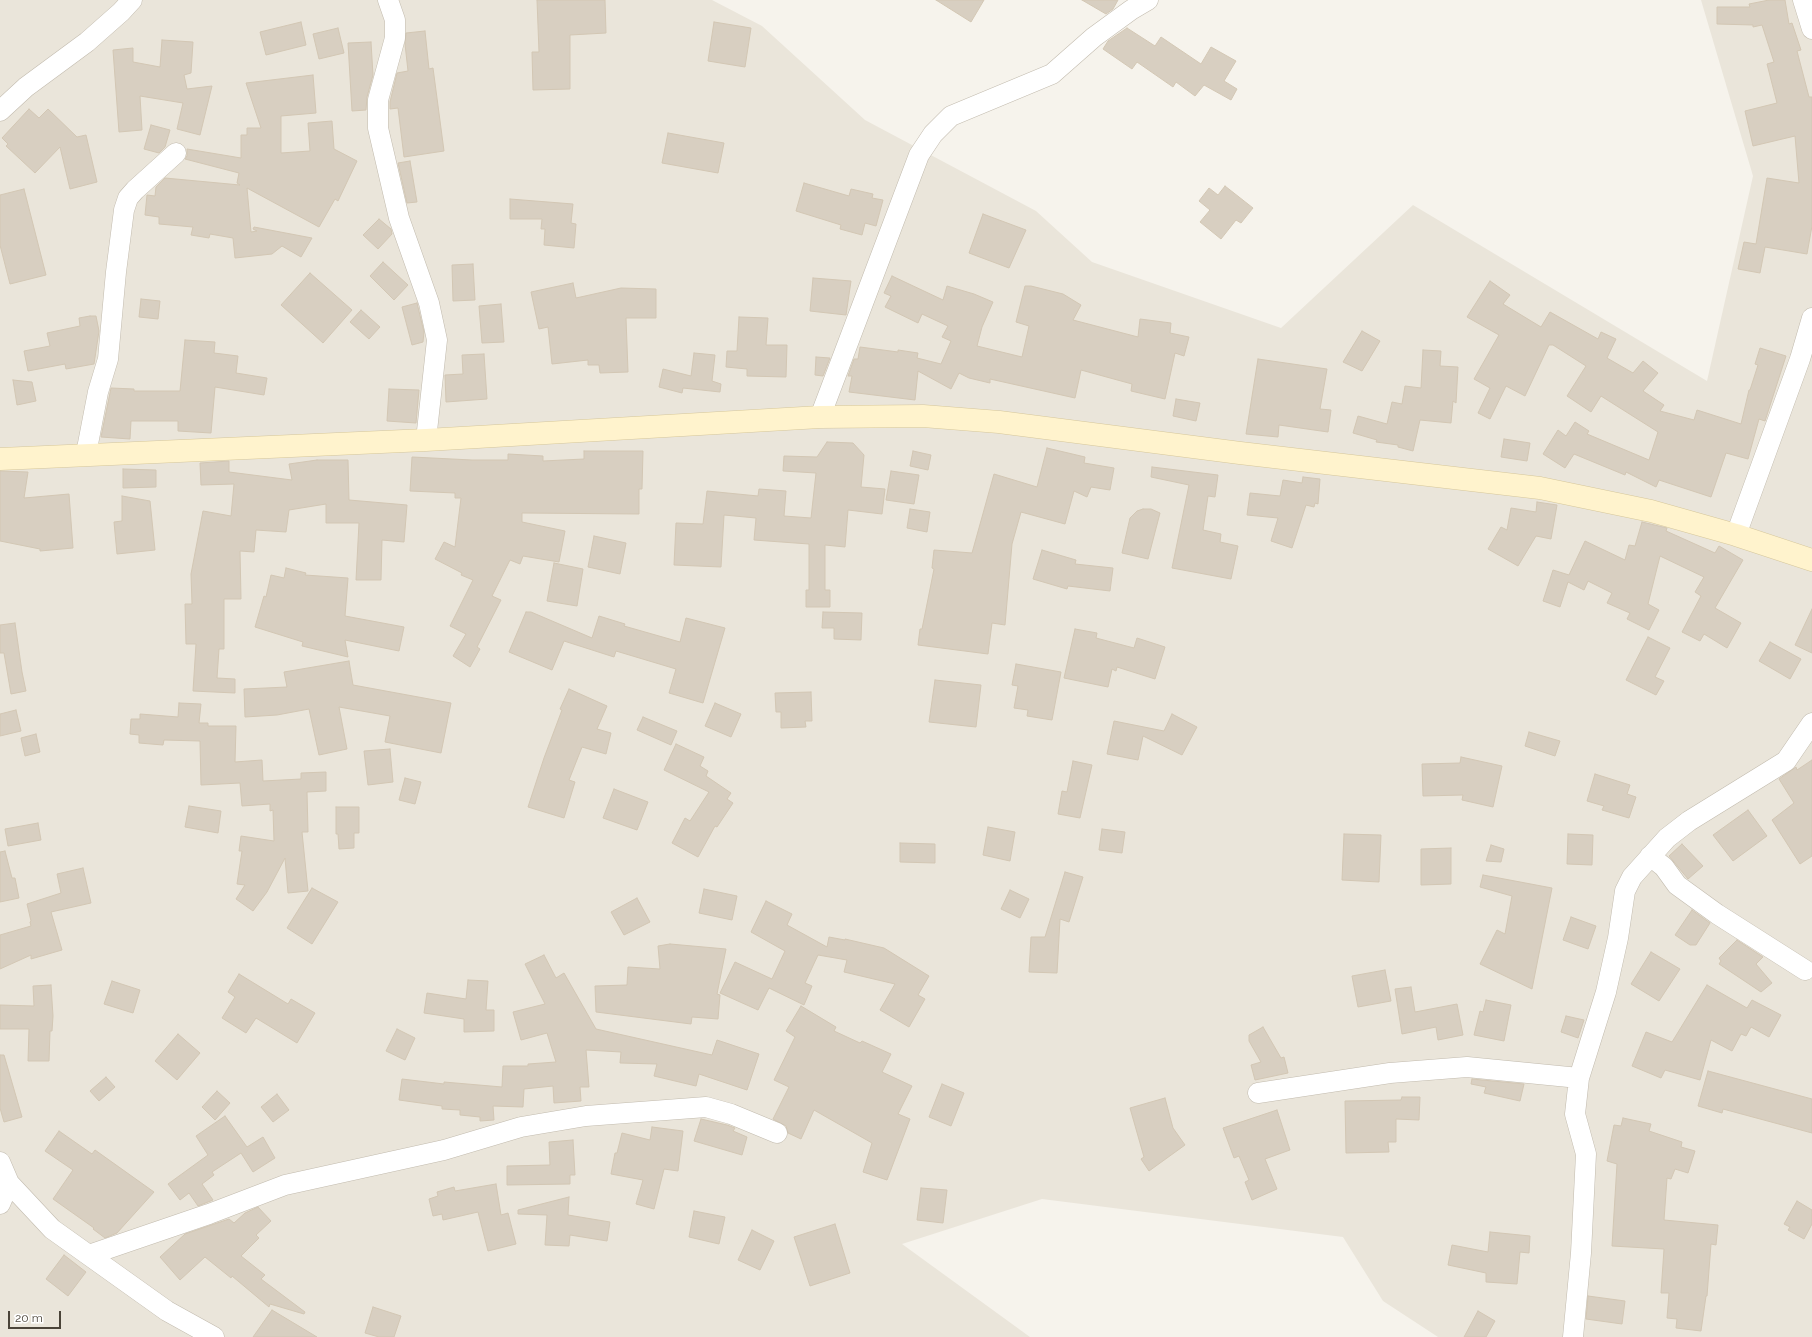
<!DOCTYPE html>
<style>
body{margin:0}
#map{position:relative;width:1812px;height:1337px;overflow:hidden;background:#f6f3ec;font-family:Raleway,sans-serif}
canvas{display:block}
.scale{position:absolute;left:8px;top:1311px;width:53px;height:18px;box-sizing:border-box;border:2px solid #4b4439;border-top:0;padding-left:5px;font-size:12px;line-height:14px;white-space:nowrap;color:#4b4439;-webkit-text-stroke:3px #fff;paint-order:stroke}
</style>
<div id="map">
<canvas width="1812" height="1337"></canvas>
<div class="scale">20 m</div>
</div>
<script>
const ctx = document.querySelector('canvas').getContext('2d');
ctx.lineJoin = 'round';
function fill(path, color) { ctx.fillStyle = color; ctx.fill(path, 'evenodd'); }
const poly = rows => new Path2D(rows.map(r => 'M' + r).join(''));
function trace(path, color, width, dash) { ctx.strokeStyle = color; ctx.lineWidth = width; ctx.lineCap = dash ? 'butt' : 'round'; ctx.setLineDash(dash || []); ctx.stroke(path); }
const residential = poly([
 [0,0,712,0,762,26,865,120,1036,211,1092,262,1281,328,1413,205,1707,381,1753,176,1701,0,1812,0,1812,1337,1438,1337,1383,1301,1343,1237,1042,1199,902,1244,1030,1337,0,1337]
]);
const building = poly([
 [537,0,605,0,606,33,570,35,570,89,533,90,532,52,539,52,537,0],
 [936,0,984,0,971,22,936,0],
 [1082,0,1118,0,1113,9,1106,14,1082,0],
 [1769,0,1785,0,1789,24,1792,23,1801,50,1797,51,1809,97,1812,97,1812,226,1807,254,1765,247,1760,273,1738,269,1744,242,1756,244,1767,178,1799,183,1795,136,1753,146,1745,111,1777,103,1767,64,1774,62,1762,25,1753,27,1753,25,1717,24,1717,7,1750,7,1749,4,1769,0],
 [301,22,306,45,266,55,260,32,301,22],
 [714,22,751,28,745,67,708,61,714,22],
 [338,28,344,53,319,59,313,34,338,28],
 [1127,28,1155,46,1161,37,1201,64,1211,47,1236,61,1224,81,1237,89,1231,100,1204,85,1195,96,1176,82,1173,87,1137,62,1132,69,1103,49,1108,41,1127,28],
 [425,31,429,69,433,68,444,151,404,157,398,108,390,109,390,102,397,73,408,71,405,44,406,33,425,31],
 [162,40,193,42,191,73,184,75,187,89,212,86,200,135,177,129,183,103,140,96,142,130,119,132,113,50,133,48,133,62,160,67,162,40],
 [371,42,373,75,367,97,366,110,352,111,348,43,371,42],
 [313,75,316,113,281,116,281,153,310,151,308,123,332,121,334,149,357,161,338,201,335,199,319,227,247,188,251,232,257,231,253,229,254,227,312,238,301,257,282,246,272,254,235,258,233,238,210,234,209,238,191,235,193,227,159,224,159,217,145,215,147,195,155,196,156,187,165,178,240,185,237,183,239,173,185,159,187,156,187,149,241,158,241,135,247,135,247,128,261,128,246,83,313,75],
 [29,109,39,118,48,109,77,137,86,135,97,182,70,189,60,147,35,173,6,146,8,144,2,138,29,109],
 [151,125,170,130,165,147,159,153,144,149,151,125],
 [668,133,724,143,718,173,662,163,668,133],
 [410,161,417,202,407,203,398,163,410,161],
 [804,183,849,196,851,189,873,194,872,198,883,200,876,226,865,223,862,235,840,229,841,225,796,211,804,183],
 [1225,186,1253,208,1241,223,1236,220,1221,239,1200,222,1210,210,1199,201,1209,188,1218,195,1225,186],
 [24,189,46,275,10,284,0,245,0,195,24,189],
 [510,199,573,204,571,223,576,224,574,248,544,245,545,229,541,229,542,219,510,219,510,199],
 [983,214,1026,230,1009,268,969,253,983,214],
 [379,219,391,229,392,234,378,249,363,235,379,219],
 [383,262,408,285,394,300,370,276,383,262],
 [473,264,475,300,453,301,452,265,473,264],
 [310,273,352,310,323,343,281,305,310,273],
 [892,276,943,300,947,286,974,294,993,302,982,327,977,346,1022,357,1029,326,1016,322,1025,286,1031,286,1063,294,1081,305,1073,320,1138,337,1140,319,1171,323,1170,333,1189,337,1184,356,1175,353,1165,399,1131,391,1132,384,1081,370,1075,398,990,379,990,383,969,378,959,373,951,389,918,371,915,400,849,392,852,376,848,376,854,359,858,359,860,347,898,352,898,350,918,353,917,358,941,364,951,341,942,337,948,326,922,314,918,323,885,307,891,296,884,293,892,276],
 [813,278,851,281,846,315,810,311,813,278],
 [1490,281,1510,295,1503,304,1541,327,1550,312,1598,339,1601,332,1616,339,1607,358,1633,373,1643,361,1658,373,1643,391,1664,405,1660,411,1694,420,1697,410,1741,424,1749,390,1750,390,1758,365,1755,364,1760,348,1786,356,1765,421,1759,419,1748,459,1726,453,1711,497,1659,480,1656,487,1626,472,1625,475,1574,454,1565,468,1543,454,1558,430,1566,436,1575,422,1589,431,1587,434,1649,460,1658,432,1601,396,1591,412,1567,396,1586,366,1553,345,1549,345,1525,396,1506,386,1490,419,1478,413,1490,388,1474,379,1499,335,1467,317,1490,281],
 [573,283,576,298,621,288,656,289,656,318,626,318,628,372,600,373,599,365,588,365,588,360,552,364,548,327,539,329,531,292,573,283],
 [141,299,160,301,158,319,139,317,141,299],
 [417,303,424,332,423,342,412,345,402,307,417,303],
 [501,304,504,342,482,343,479,306,501,304],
 [361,310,380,327,369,339,350,322,361,310],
 [90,316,96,316,99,331,94,364,66,369,65,364,28,371,24,351,50,346,47,333,80,326,79,318,90,316],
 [739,317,768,318,766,345,787,345,786,377,747,376,747,369,726,367,727,351,737,351,739,317],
 [1362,331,1380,341,1362,371,1343,362,1362,331],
 [185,340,215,342,214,353,238,356,236,373,267,378,264,395,215,387,211,433,178,431,178,421,131,421,130,439,101,437,111,388,134,389,134,391,180,391,185,340],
 [1423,350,1441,351,1440,366,1458,367,1456,403,1453,401,1451,423,1420,420,1413,451,1398,447,1398,445,1376,442,1377,440,1353,433,1358,416,1387,424,1392,402,1402,404,1405,386,1421,388,1423,350],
 [694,353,715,355,712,381,721,384,720,392,683,388,682,393,659,387,663,369,691,376,694,353],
 [484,354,487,399,446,402,445,375,463,374,462,355,484,354],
 [816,357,830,358,823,376,815,375,816,357],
 [1258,359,1327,369,1320,409,1331,410,1328,432,1279,425,1278,437,1246,434,1258,359],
 [13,380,32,382,36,401,17,405,13,380],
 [389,389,419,390,416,423,387,421,389,389],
 [1176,399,1200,403,1196,421,1173,416,1176,399],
 [1504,439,1530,443,1527,461,1501,457,1504,439],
 [827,442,853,443,864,455,861,487,885,489,882,514,848,510,845,547,825,545,825,590,830,590,830,607,806,607,806,590,809,590,809,544,754,540,756,518,724,515,721,567,674,565,676,523,703,524,707,491,758,496,759,489,786,491,784,516,811,518,816,473,783,471,784,456,817,457,827,442],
 [1047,448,1085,457,1084,463,1114,468,1110,490,1091,487,1087,497,1074,491,1065,524,1021,512,1012,544,1005,625,992,623,988,654,918,645,920,629,922,629,934,569,932,568,934,550,972,553,994,474,1037,487,1047,448],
 [584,451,643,451,642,489,639,489,639,514,522,513,522,522,565,531,559,562,523,556,520,564,510,560,492,596,501,600,477,647,480,649,470,667,453,656,466,634,450,626,473,580,461,575,462,573,435,559,444,542,455,547,461,498,455,498,455,493,410,491,412,457,472,460,508,460,508,454,543,456,543,461,584,459,584,451],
 [913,451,931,455,928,470,910,466,913,451],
 [317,460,348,460,349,500,407,505,404,542,382,540,381,580,356,580,359,523,326,523,326,504,289,510,286,532,256,530,254,552,240,551,241,599,224,599,224,649,219,649,217,678,235,679,235,693,193,691,196,644,186,644,185,604,192,604,191,574,203,511,231,516,234,484,201,485,200,463,229,461,229,472,292,480,289,464,317,460],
 [1152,467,1218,475,1215,497,1208,496,1203,530,1221,534,1220,542,1238,546,1231,579,1172,568,1189,485,1151,477,1152,467],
 [123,469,156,470,156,487,123,488,123,469],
 [0,471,28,472,24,498,69,494,73,548,40,551,40,549,0,541,0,471],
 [891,471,919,475,914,504,886,500,891,471],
 [1303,477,1320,479,1318,504,1315,503,1314,507,1306,505,1292,548,1271,541,1278,518,1247,515,1250,493,1280,496,1283,480,1302,483,1303,477],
 [122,496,150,501,155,550,117,554,114,522,122,521,122,496],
 [1537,502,1557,505,1551,539,1536,536,1518,566,1488,549,1501,527,1507,530,1511,508,1536,512,1537,502],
 [910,509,930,512,927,532,907,528,910,509],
 [1143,509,1151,509,1160,513,1148,559,1122,553,1130,518,1137,511,1143,509],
 [1642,522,1667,528,1666,531,1715,553,1719,546,1743,560,1715,608,1741,623,1727,648,1704,634,1700,641,1682,632,1701,596,1695,592,1704,577,1660,556,1648,604,1659,610,1649,630,1627,619,1630,613,1607,603,1612,593,1588,581,1584,590,1568,582,1560,607,1543,601,1553,570,1569,575,1585,541,1625,560,1629,545,1635,546,1642,522],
 [594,536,626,543,620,574,588,567,594,536],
 [1042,550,1076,560,1075,564,1113,568,1110,591,1068,586,1067,589,1033,579,1042,550],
 [554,563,583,569,577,606,547,601,554,563],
 [286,568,306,573,305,575,348,578,345,616,404,627,399,651,345,640,348,657,302,646,303,642,255,627,264,596,266,597,271,575,284,578,286,568],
 [1812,609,1812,653,1795,645,1812,609],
 [526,612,531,612,592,638,599,616,625,624,624,626,680,642,686,618,725,628,703,703,669,693,676,669,616,651,614,657,564,641,552,670,509,652,526,612],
 [823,612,862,613,861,640,834,639,834,628,822,628,823,612],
 [15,623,22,672,26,691,11,694,4,653,0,653,0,625,15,623],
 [1075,629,1097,633,1096,638,1134,648,1137,638,1165,647,1155,679,1117,667,1116,671,1112,669,1108,687,1064,678,1075,629],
 [1648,637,1670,648,1655,677,1664,681,1656,695,1626,680,1648,637],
 [1770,642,1801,659,1790,679,1759,661,1770,642],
 [349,661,353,685,451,703,441,753,385,742,390,716,339,707,347,749,319,755,309,709,277,715,245,717,244,689,287,687,284,672,349,661],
 [1016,664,1061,672,1052,720,1027,716,1028,710,1014,708,1018,686,1012,685,1016,664],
 [935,680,981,685,976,727,929,722,935,680],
 [569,689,607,706,597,729,611,733,606,754,582,747,569,780,575,782,564,818,528,807,544,758,562,710,560,709,569,689],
 [811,692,812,721,805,721,806,727,781,728,781,712,776,712,775,693,811,692],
 [179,703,201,704,199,723,208,723,208,726,236,726,235,762,262,760,263,781,301,779,301,773,326,772,326,791,307,792,308,832,302,832,308,891,288,893,285,858,267,892,253,911,236,899,245,885,237,884,242,851,239,851,241,836,274,841,273,810,270,811,270,804,242,806,240,783,201,785,200,741,164,740,163,745,139,743,139,735,130,734,131,719,140,719,140,714,178,717,179,703],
 [715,703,741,714,731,737,705,726,715,703],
 [16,710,21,731,0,736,0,714,16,710],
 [1172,714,1197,727,1182,755,1143,736,1138,760,1107,754,1114,721,1164,731,1172,714],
 [643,717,677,731,671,745,637,730,643,717],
 [1529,732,1560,741,1555,756,1525,746,1529,732],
 [36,734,40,752,25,756,21,738,36,734],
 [676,744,704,757,700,766,708,771,706,776,731,793,727,799,733,803,717,827,715,826,698,857,672,843,685,818,690,821,709,792,664,770,676,744],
 [390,749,393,782,368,785,364,751,390,749],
 [1461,757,1502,766,1493,807,1462,800,1463,795,1423,796,1422,764,1460,763,1461,757],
 [1812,760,1812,856,1800,864,1772,820,1794,803,1779,779,1796,767,1797,770,1812,760],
 [1073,761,1092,765,1080,818,1058,814,1062,791,1067,792,1073,761],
 [1595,774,1630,785,1627,794,1636,797,1629,818,1602,810,1604,806,1587,801,1595,774],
 [405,778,421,782,415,804,399,800,405,778],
 [614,789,648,802,637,830,603,818,614,789],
 [189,806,221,811,218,833,185,827,189,806],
 [336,807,359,807,359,833,354,833,354,848,339,849,338,834,336,834,336,807],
 [1748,810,1767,836,1733,861,1713,835,1748,810],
 [38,823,41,840,8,846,5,829,38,823],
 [988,827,1015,832,1010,861,983,855,988,827],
 [1102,829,1125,832,1122,853,1099,850,1102,829],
 [1344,834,1381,835,1379,882,1342,880,1344,834],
 [1568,834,1593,835,1592,865,1567,864,1568,834],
 [900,843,935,844,935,863,900,862,900,843],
 [1682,844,1703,866,1688,879,1669,856,1682,844],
 [1491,845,1504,849,1501,862,1486,861,1491,845],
 [1451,848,1451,884,1421,885,1421,849,1451,848],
 [5,851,12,878,15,878,19,898,0,902,0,852,5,851],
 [83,868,91,903,51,912,62,950,31,959,31,955,0,969,0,935,31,926,30,922,31,921,27,904,61,893,57,874,83,868],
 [1065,872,1083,877,1069,922,1060,919,1057,973,1029,972,1031,937,1045,937,1065,872],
 [1483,875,1552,888,1532,989,1480,964,1497,930,1505,934,1512,896,1480,887,1483,875],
 [312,888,338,902,312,944,287,928,312,888],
 [704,889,737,896,732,920,699,913,704,889],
 [1010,890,1029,899,1020,918,1001,909,1010,890],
 [637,898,650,922,624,935,611,912,637,898],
 [766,901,792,914,787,925,827,947,829,937,845,940,845,939,884,948,929,976,918,995,925,999,909,1027,880,1010,895,984,844,972,847,960,818,955,805,983,812,986,804,1005,769,988,758,1010,720,993,735,962,772,979,785,951,751,932,766,901],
 [1692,910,1710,923,1696,945,1690,945,1675,935,1692,910],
 [1571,917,1596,926,1588,949,1563,940,1571,917],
 [1737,940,1763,957,1756,964,1772,983,1761,992,1719,964,1721,961,1719,958,1737,940],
 [670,944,726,949,717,994,720,995,718,1019,692,1017,691,1024,596,1012,595,986,627,985,628,967,660,969,658,946,670,944],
 [1651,952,1680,969,1659,1001,1631,984,1651,952],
 [544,955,556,978,564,973,596,1029,712,1055,717,1040,759,1054,747,1090,699,1074,696,1086,654,1076,657,1064,620,1063,621,1052,586,1050,589,1087,580,1087,581,1101,554,1103,553,1086,524,1089,523,1107,493,1106,494,1120,480,1121,480,1117,460,1115,460,1110,442,1109,442,1106,399,1100,402,1079,444,1084,444,1082,502,1087,503,1066,528,1066,528,1064,556,1062,547,1033,521,1040,513,1012,545,1004,525,964,544,955],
 [1385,970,1391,1001,1358,1007,1352,976,1385,970],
 [239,974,288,1004,291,999,315,1013,297,1043,256,1018,246,1033,222,1018,235,997,228,992,239,974],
 [468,980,488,981,486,1010,494,1010,494,1031,464,1032,464,1019,424,1013,427,993,466,999,468,980],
 [112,981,140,990,133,1013,104,1004,112,981],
 [51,985,53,1016,52,1031,50,1031,49,1061,28,1061,29,1029,0,1029,0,1005,34,1006,33,986,51,985],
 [1707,985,1747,1008,1752,1000,1781,1015,1769,1037,1751,1027,1746,1036,1741,1034,1732,1051,1711,1040,1700,1080,1665,1070,1661,1078,1632,1066,1646,1032,1672,1042,1707,985],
 [1411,987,1415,1012,1457,1004,1463,1035,1438,1040,1436,1027,1402,1034,1395,989,1411,987],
 [1486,1000,1511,1005,1504,1041,1474,1035,1480,1011,1483,1012,1486,1000],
 [801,1006,836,1027,834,1031,860,1043,862,1041,891,1054,882,1072,912,1086,898,1114,910,1119,887,1180,863,1172,872,1143,814,1110,801,1139,788,1133,786,1126,773,1119,789,1087,774,1080,795,1037,786,1031,801,1006],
 [1566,1016,1584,1020,1578,1038,1561,1032,1566,1016],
 [1263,1027,1281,1058,1284,1057,1288,1073,1255,1080,1251,1065,1261,1062,1249,1041,1249,1035,1263,1027],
 [397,1029,415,1038,405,1060,386,1051,397,1029],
 [178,1034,200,1053,177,1080,155,1061,178,1034],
 [0,1055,4,1055,22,1117,4,1122,0,1108,0,1055],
 [1708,1071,1812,1099,1812,1133,1723,1109,1722,1113,1698,1106,1708,1071],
 [106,1077,115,1087,99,1101,90,1091,106,1077],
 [1472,1079,1524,1084,1520,1101,1484,1093,1486,1087,1471,1084,1472,1079],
 [942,1084,964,1093,951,1126,929,1117,942,1084],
 [217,1091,230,1103,215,1120,202,1107,217,1091],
 [277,1094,289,1110,273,1122,261,1107,277,1094],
 [1402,1097,1420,1097,1419,1120,1396,1119,1396,1142,1388,1142,1389,1152,1346,1153,1345,1101,1401,1100,1402,1097],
 [1165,1098,1173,1128,1185,1145,1149,1171,1141,1159,1144,1157,1130,1108,1165,1098],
 [1277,1110,1290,1150,1265,1159,1277,1189,1252,1200,1245,1182,1249,1180,1239,1156,1234,1158,1223,1128,1277,1110],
 [225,1116,247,1147,263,1137,275,1158,253,1172,241,1153,212,1172,214,1175,202,1184,213,1200,198,1206,189,1193,180,1200,168,1184,208,1155,196,1136,225,1116],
 [1623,1118,1651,1124,1649,1131,1682,1142,1681,1147,1695,1151,1688,1173,1675,1169,1671,1179,1667,1178,1664,1220,1718,1225,1716,1245,1711,1244,1707,1296,1706,1296,1701,1331,1676,1328,1677,1319,1667,1318,1669,1293,1661,1293,1664,1249,1612,1246,1617,1164,1607,1161,1614,1125,1621,1126,1623,1118],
 [701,1119,727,1125,735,1128,733,1131,747,1137,742,1155,694,1141,701,1119],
 [652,1127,683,1131,678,1171,664,1169,654,1209,636,1204,643,1180,611,1174,615,1153,617,1153,622,1133,650,1140,652,1127],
 [59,1131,92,1154,95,1150,154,1192,117,1233,105,1238,93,1229,94,1228,53,1199,73,1170,45,1151,59,1131],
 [573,1140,575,1175,570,1175,570,1184,507,1185,507,1166,550,1165,549,1142,573,1140],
 [496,1184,501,1215,508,1213,516,1244,488,1251,478,1212,443,1220,442,1214,433,1216,429,1199,438,1196,437,1192,454,1187,455,1191,496,1184],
 [921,1188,947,1190,943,1223,917,1220,921,1188],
 [569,1197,568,1215,610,1222,607,1241,570,1235,569,1246,545,1245,547,1215,518,1214,518,1210,569,1197],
 [1797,1201,1812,1210,1812,1224,1804,1239,1788,1230,1790,1227,1784,1224,1797,1201],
 [258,1207,271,1221,256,1235,259,1238,241,1256,265,1275,261,1279,305,1312,304,1314,270,1304,269,1307,232,1276,231,1278,205,1257,180,1280,160,1257,185,1234,229,1219,234,1223,245,1213,258,1207],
 [694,1211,725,1217,719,1244,689,1237,694,1211],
 [835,1224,850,1273,810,1286,794,1237,835,1224],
 [752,1230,774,1241,760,1270,738,1260,752,1230],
 [1490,1232,1530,1236,1529,1253,1520,1252,1517,1284,1486,1282,1486,1273,1448,1265,1452,1245,1488,1252,1490,1232],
 [64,1255,86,1272,68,1296,46,1279,64,1255],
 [1588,1296,1625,1301,1622,1324,1586,1319,1588,1296],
 [373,1307,401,1316,394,1337,379,1337,365,1333,373,1307],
 [272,1310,317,1337,253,1337,272,1310],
 [1478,1311,1495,1321,1486,1337,1464,1337,1478,1311]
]);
const street = poly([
 [388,0,395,20,395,38,378,100,378,128,399,218,429,303,437,340,426,440],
 [1803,0,1812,29],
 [0,111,26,87,87,42,121,12,132,0],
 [820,417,919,155,933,134,951,116,1052,74,1094,37,1131,10,1148,0],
 [86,454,98,392,108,359,116,272,124,210,128,198,135,190,176,153],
 [1736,535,1800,359,1812,318],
 [1650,856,1664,867,1677,885,1717,914,1805,970],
 [1258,1093,1390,1073,1467,1067,1579,1078],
 [0,1162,9,1183,52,1229,167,1311,214,1337],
 [0,1204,9,1183],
 [89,1255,209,1214,285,1185,444,1150,521,1127,586,1116,706,1107,731,1114,777,1133],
 [1573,1337,1581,1253,1586,1154,1575,1114,1579,1078,1606,992,1618,938,1625,891,1632,877,1667,838,1689,821,1786,761,1812,723]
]);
const secondary = poly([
 [0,459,426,440,820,417,923,416,999,422,1240,453,1540,488,1651,511,1736,535,1812,560]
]);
fill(residential, '#eae5da');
fill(building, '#d8cfc1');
trace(building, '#d3c7b4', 1);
trace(street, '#c2bbae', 21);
trace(secondary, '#d6c79b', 23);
trace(street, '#fff', 20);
trace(secondary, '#fff3cd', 22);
</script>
